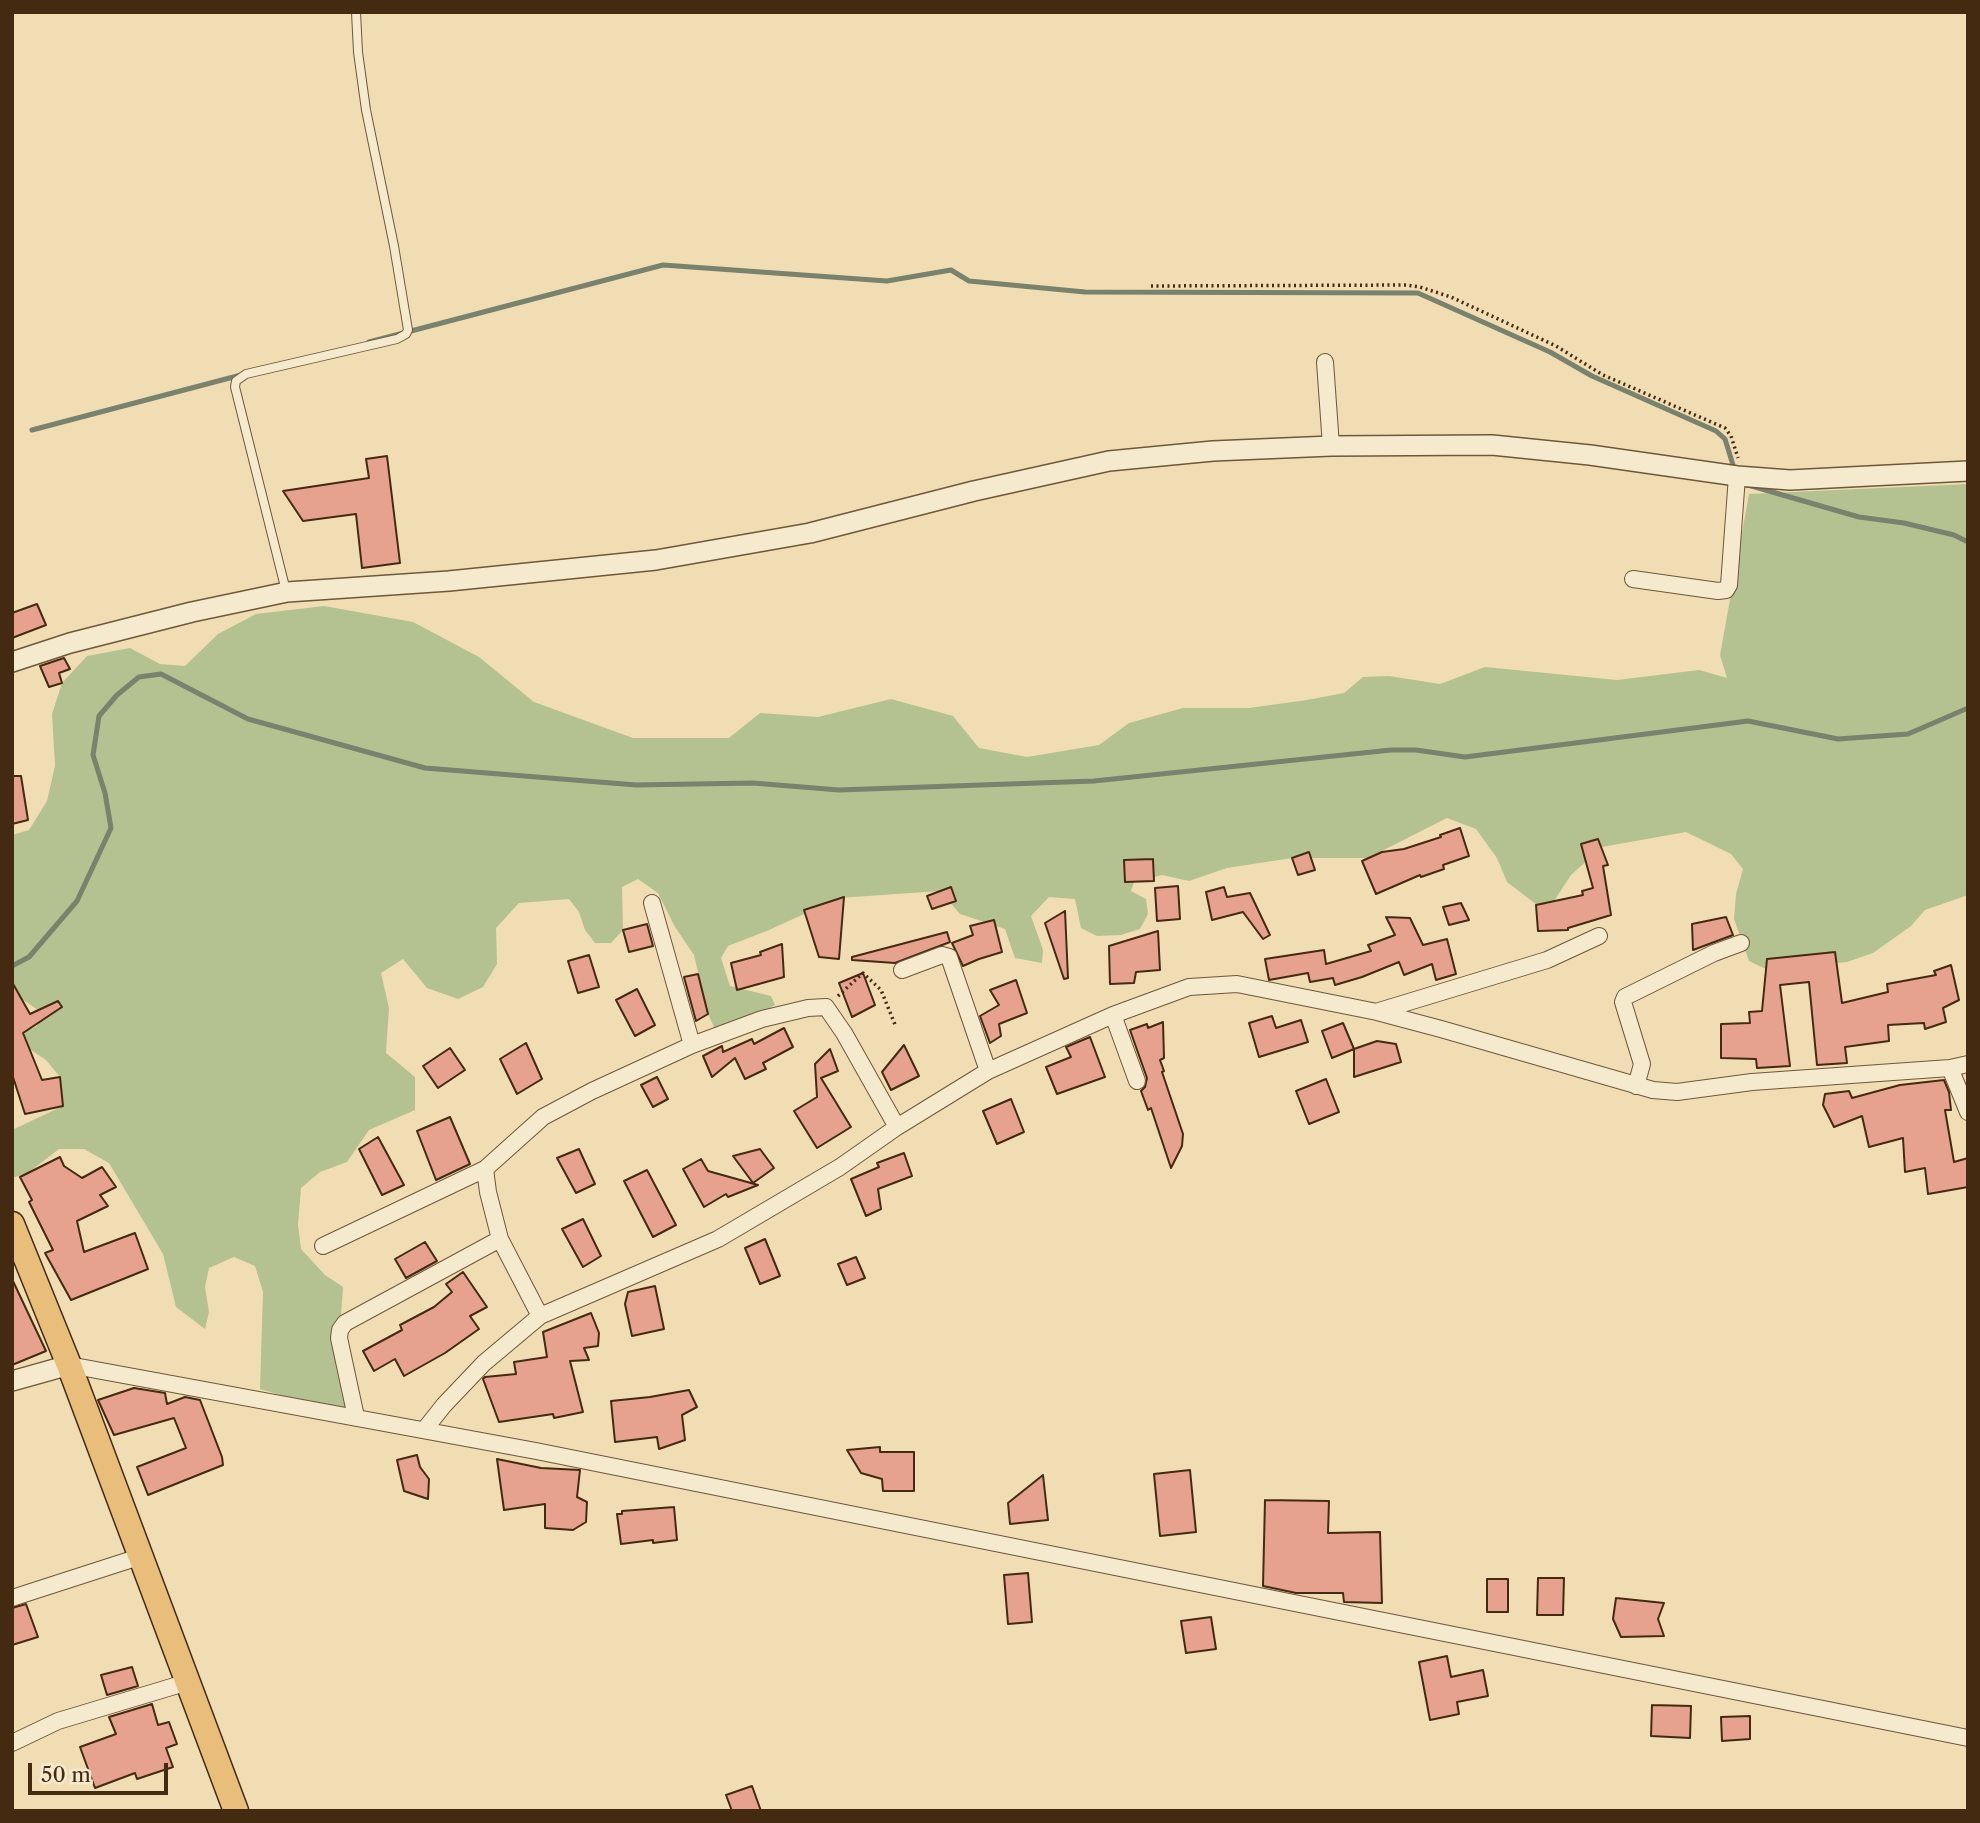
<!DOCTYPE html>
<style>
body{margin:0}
#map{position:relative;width:1980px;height:1823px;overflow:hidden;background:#f0ddb3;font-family:"Libre Caslon Text",serif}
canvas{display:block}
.frame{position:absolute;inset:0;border:14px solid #442a11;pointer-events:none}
.scale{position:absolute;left:28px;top:1763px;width:140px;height:32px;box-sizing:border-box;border:4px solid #442a11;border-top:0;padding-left:9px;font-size:21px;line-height:24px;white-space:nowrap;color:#442a11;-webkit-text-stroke:5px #f5e9ce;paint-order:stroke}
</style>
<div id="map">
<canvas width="1980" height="1823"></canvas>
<div class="frame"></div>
<div class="scale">50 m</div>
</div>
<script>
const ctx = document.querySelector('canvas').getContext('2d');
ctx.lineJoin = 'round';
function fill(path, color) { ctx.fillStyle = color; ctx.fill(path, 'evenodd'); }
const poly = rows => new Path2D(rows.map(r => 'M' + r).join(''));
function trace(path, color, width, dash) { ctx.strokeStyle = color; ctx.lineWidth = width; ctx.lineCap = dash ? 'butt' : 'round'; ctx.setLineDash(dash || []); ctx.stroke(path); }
const green = poly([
 [1968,484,1968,895,1925,910,1911,926,1873,953,1847,962,1766,969,1749,961,1734,919,1736,894,1743,869,1731,854,1686,832,1602,847,1571,875,1554,901,1537,905,1507,882,1497,858,1476,829,1447,818,1368,858,1292,858,1227,868,1189,881,1162,875,1134,882,1131,891,1146,899,1148,914,1140,929,1121,935,1097,936,1081,928,1075,899,1049,897,1031,916,1043,950,1042,963,1015,958,1005,929,960,914,940,891,839,898,769,930,728,946,721,958,730,986,771,996,775,1005,734,1030,714,1027,708,1014,694,955,675,927,658,893,638,879,622,887,623,930,611,943,595,943,585,930,579,912,569,899,519,903,496,928,497,964,483,987,458,999,427,988,403,959,381,973,389,1008,386,1053,415,1077,415,1110,369,1130,347,1162,320,1172,301,1188,298,1225,301,1249,325,1275,343,1287,340,1330,348,1415,260,1389,263,1292,255,1266,234,1257,209,1268,205,1287,209,1312,205,1329,176,1307,163,1254,109,1163,84,1149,59,1149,28,1173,12,1178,12,1130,63,1106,60,1077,46,1060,28,1048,24,1032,37,1026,38,1010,22,999,12,1002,12,835,29,830,47,801,55,766,52,714,62,683,87,656,130,648,160,664,185,666,218,634,256,614,324,606,413,622,479,657,534,702,633,738,729,738,760,713,818,717,891,699,953,716,979,748,1027,757,1099,745,1129,723,1183,708,1249,708,1307,700,1344,693,1363,677,1389,676,1440,684,1485,667,1617,680,1699,670,1727,678,1720,655,1749,494]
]);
const stream = poly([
 [369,342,663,265,887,281,951,270,969,281,1085,292,1418,293,1550,352,1592,376,1716,431,1725,439,1733,465],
 [32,430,241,375],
 [1748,485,1859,517,1904,523,1954,535,1968,542],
 [12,966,29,957,77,901,111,828,105,793,93,755,99,716,117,695,139,677,161,674,248,719,425,768,636,785,753,783,839,790,1094,781,1391,750,1416,750,1465,757,1748,721,1838,739,1908,734,1968,708]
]);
const building = poly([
 [387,456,400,563,362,568,356,514,303,521,283,491,369,478,366,459,387,456],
 [37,604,46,625,12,638,12,613,37,604],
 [64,658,70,669,59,673,62,683,49,687,40,666,64,658],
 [12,776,21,776,28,820,12,824,12,776],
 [1460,828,1469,856,1443,865,1444,869,1421,877,1420,875,1376,894,1362,861,1382,852,1404,849,1441,837,1440,835,1460,828],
 [1598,839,1608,865,1603,866,1611,915,1568,928,1568,930,1538,931,1536,905,1583,895,1582,891,1593,888,1581,844,1598,839],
 [1309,852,1315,870,1298,875,1292,858,1309,852],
 [1153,859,1154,881,1125,882,1124,860,1153,859],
 [1178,886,1180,919,1157,921,1155,888,1178,886],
 [951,887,956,901,932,909,927,896,951,887],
 [1224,887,1227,897,1250,893,1270,935,1263,939,1243,912,1212,920,1206,892,1224,887],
 [844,897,839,959,819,957,804,910,844,897],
 [1461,903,1469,920,1449,925,1443,907,1461,903],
 [1065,911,1068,978,1064,979,1045,923,1065,911],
 [1386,917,1410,918,1423,945,1447,939,1456,974,1436,980,1432,964,1404,975,1399,962,1362,977,1335,985,1333,978,1310,982,1308,973,1269,980,1265,959,1324,950,1326,964,1371,951,1368,945,1395,935,1386,917],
 [1726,917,1733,935,1693,950,1692,924,1726,917],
 [994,920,1002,952,979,959,963,966,952,943,973,935,970,926,994,920],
 [647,924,653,946,629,952,623,930,647,924],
 [1158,931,1160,970,1136,972,1134,983,1110,984,1109,946,1158,931],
 [947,932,950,942,895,963,852,960,852,957,947,932],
 [782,944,784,977,737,990,731,963,761,955,760,952,782,944],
 [1835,952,1842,1003,1888,992,1887,984,1936,975,1934,971,1951,965,1959,1000,1943,1008,1946,1022,1925,1029,1924,1023,1888,1025,1889,1041,1845,1047,1847,1063,1817,1065,1809,982,1780,985,1790,1066,1757,1068,1756,1059,1721,1058,1721,1024,1750,1023,1749,1012,1762,1011,1767,959,1835,952],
 [589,955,599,987,578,993,568,961,589,955],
 [863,973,875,1005,852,1017,839,983,863,973],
 [698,974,708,1014,696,1021,684,977,698,974],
 [1016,980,1027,1013,999,1024,1001,1036,990,1043,980,1016,999,1005,990,990,1016,980],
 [12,982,30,1014,58,1001,62,1007,23,1033,42,1080,60,1077,63,1106,25,1114,12,1074,12,982],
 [637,989,655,1025,635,1036,616,1000,637,989],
 [1272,1016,1276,1028,1301,1020,1308,1042,1259,1057,1249,1023,1272,1016],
 [1163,1022,1164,1058,1160,1060,1164,1071,1162,1072,1183,1134,1182,1146,1171,1168,1151,1108,1148,1110,1141,1091,1145,1087,1147,1078,1130,1030,1147,1024,1148,1028,1163,1022],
 [1343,1023,1354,1049,1332,1058,1322,1031,1343,1023],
 [784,1028,793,1047,763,1063,766,1069,745,1079,735,1058,712,1077,703,1056,722,1046,723,1052,752,1039,754,1044,784,1028],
 [1090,1037,1105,1077,1057,1094,1046,1067,1071,1057,1066,1047,1090,1037],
 [1377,1041,1396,1044,1401,1062,1354,1077,1354,1049,1377,1041],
 [526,1043,542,1079,517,1094,500,1059,526,1043],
 [904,1045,919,1076,891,1090,882,1072,904,1045],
 [450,1048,465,1070,438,1088,423,1066,450,1048],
 [830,1049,838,1071,821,1078,851,1127,817,1148,794,1111,817,1097,815,1064,830,1049],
 [657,1077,668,1099,653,1107,641,1085,657,1077],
 [1326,1079,1339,1112,1309,1124,1296,1091,1326,1079],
 [1944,1080,1949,1092,1951,1110,1945,1110,1954,1162,1968,1158,1968,1187,1928,1194,1925,1168,1905,1172,1903,1138,1869,1147,1862,1116,1834,1127,1823,1105,1825,1094,1849,1091,1852,1098,1900,1085,1944,1080],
 [1011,1099,1024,1132,997,1144,983,1111,1011,1099],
 [450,1117,470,1164,436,1180,417,1131,450,1117],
 [378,1137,404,1185,382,1195,359,1149,378,1137],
 [579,1149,595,1184,576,1193,557,1158,579,1149],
 [760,1149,774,1168,753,1183,733,1156,760,1149],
 [904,1153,912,1176,878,1189,881,1209,866,1216,851,1179,879,1167,877,1163,904,1153],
 [60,1157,64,1166,82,1178,102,1167,116,1187,100,1195,108,1206,77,1221,84,1252,135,1233,148,1269,71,1300,45,1253,53,1250,29,1202,32,1200,20,1177,60,1157],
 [701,1159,708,1171,758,1185,728,1197,726,1194,704,1207,683,1169,701,1159],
 [647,1170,676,1225,653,1237,624,1181,647,1170],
 [583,1219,601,1256,583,1267,562,1229,583,1219],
 [765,1239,780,1276,760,1284,745,1248,765,1239],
 [425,1242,437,1261,406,1278,395,1259,425,1242],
 [856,1257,865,1278,847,1285,838,1264,856,1257],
 [463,1272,487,1307,470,1316,479,1329,445,1353,404,1376,395,1359,374,1371,363,1351,402,1330,400,1325,434,1307,452,1292,446,1284,463,1272],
 [12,1279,46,1351,12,1365,12,1279],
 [655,1286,664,1329,632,1336,625,1304,628,1292,655,1286],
 [591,1313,599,1333,598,1346,584,1348,589,1360,570,1361,583,1412,554,1418,553,1414,499,1422,483,1379,485,1377,516,1374,514,1362,547,1357,543,1332,591,1313],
 [134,1388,165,1393,167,1404,185,1397,200,1400,222,1457,223,1465,148,1495,137,1467,186,1448,174,1418,114,1435,98,1400,134,1388],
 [689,1390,697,1407,682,1415,685,1440,659,1449,657,1437,615,1442,611,1401,650,1397,689,1390],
 [880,1447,880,1452,914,1452,914,1491,883,1491,882,1479,861,1473,847,1450,880,1447],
 [417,1455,420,1467,429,1479,428,1499,404,1491,397,1460,417,1455],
 [497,1459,541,1468,580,1470,577,1497,587,1502,586,1522,573,1530,545,1528,545,1504,504,1510,497,1459],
 [1190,1470,1196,1532,1160,1536,1154,1474,1190,1470],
 [1043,1475,1048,1520,1010,1524,1008,1503,1043,1475],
 [1265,1500,1329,1501,1328,1533,1380,1532,1382,1603,1344,1602,1343,1593,1296,1593,1263,1586,1265,1500],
 [674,1507,677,1540,653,1543,653,1540,621,1544,617,1514,622,1514,622,1511,674,1507],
 [1028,1573,1032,1622,1008,1624,1004,1575,1028,1573],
 [1538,1578,1564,1578,1563,1615,1537,1615,1538,1578],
 [1487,1579,1508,1579,1508,1612,1487,1612,1487,1579],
 [1616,1598,1664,1603,1658,1619,1664,1636,1621,1637,1613,1619,1616,1598],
 [26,1604,38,1637,12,1645,12,1608,26,1604],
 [1211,1617,1216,1649,1186,1653,1181,1621,1211,1617],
 [1447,1656,1451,1677,1483,1670,1488,1696,1457,1702,1459,1714,1430,1720,1419,1662,1447,1656],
 [132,1667,138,1686,107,1695,101,1675,132,1667],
 [152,1704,158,1725,169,1722,177,1744,166,1748,173,1767,137,1779,135,1773,95,1788,80,1747,116,1734,109,1717,152,1704],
 [1652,1705,1691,1706,1690,1738,1651,1736,1652,1705],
 [1750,1716,1750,1739,1722,1741,1721,1717,1750,1716],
 [752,1786,761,1811,732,1811,726,1795,752,1786]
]);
const path = poly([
 [1151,286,1406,285,1420,287,1451,297,1556,346,1603,375,1725,428,1731,436,1738,458],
 [838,996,863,973,881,990,896,1027]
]);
const service = poly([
 [286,591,235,387,236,381,246,374,397,339,406,334,408,330,394,246,366,110,358,52,356,12]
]);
const minor = poly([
 [1325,362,1331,446],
 [1633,579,1718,591,1726,590,1729,585,1737,476],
 [652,903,692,1045],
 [902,970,942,955,949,957,988,1071],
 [1379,1011,1547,960,1599,936],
 [1113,1015,1137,1081],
 [1950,1068,1968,1112],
 [1636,1086,1642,1064,1623,1002,1625,997,1714,953,1741,943],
 [323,1246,485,1169],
 [540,1316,500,1239,488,1192,485,1169,543,1117,592,1091,692,1045,762,1019,808,1008,826,1007,844,1033,897,1127],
 [69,1365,536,1451,1968,1738],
 [356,1417,339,1338,340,1330,345,1323,500,1239],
 [425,1429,444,1405,484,1363,540,1316,718,1239,840,1167,897,1127,988,1071,1113,1015,1189,987,1237,984,1377,1012,1441,1029,1653,1090,1677,1092,1752,1082,1950,1068,1968,1064],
 [12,1598,142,1556],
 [12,1743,58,1721,188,1682]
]);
const tertiary = poly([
 [12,662,70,643,192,612,287,592,449,581,656,560,810,533,974,491,1109,461,1213,451,1331,446,1492,445,1590,455,1737,476,1790,480,1968,471],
 [12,1381,69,1365]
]);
const primary = poly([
 [12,1224,69,1365,236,1811]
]);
fill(green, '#b4c291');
trace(stream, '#78826c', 5);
fill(building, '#e6a28f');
trace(building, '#442a11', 2);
trace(service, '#6f573a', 10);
trace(minor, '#6f573a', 18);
trace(tertiary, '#6f573a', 22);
trace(primary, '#442a11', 27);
trace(path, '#442a11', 3.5, [2, 3.5]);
trace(service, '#f5e9ce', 8);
trace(minor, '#f5e9ce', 16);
trace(tertiary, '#f5e9ce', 19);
trace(primary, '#e8be7a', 24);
</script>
